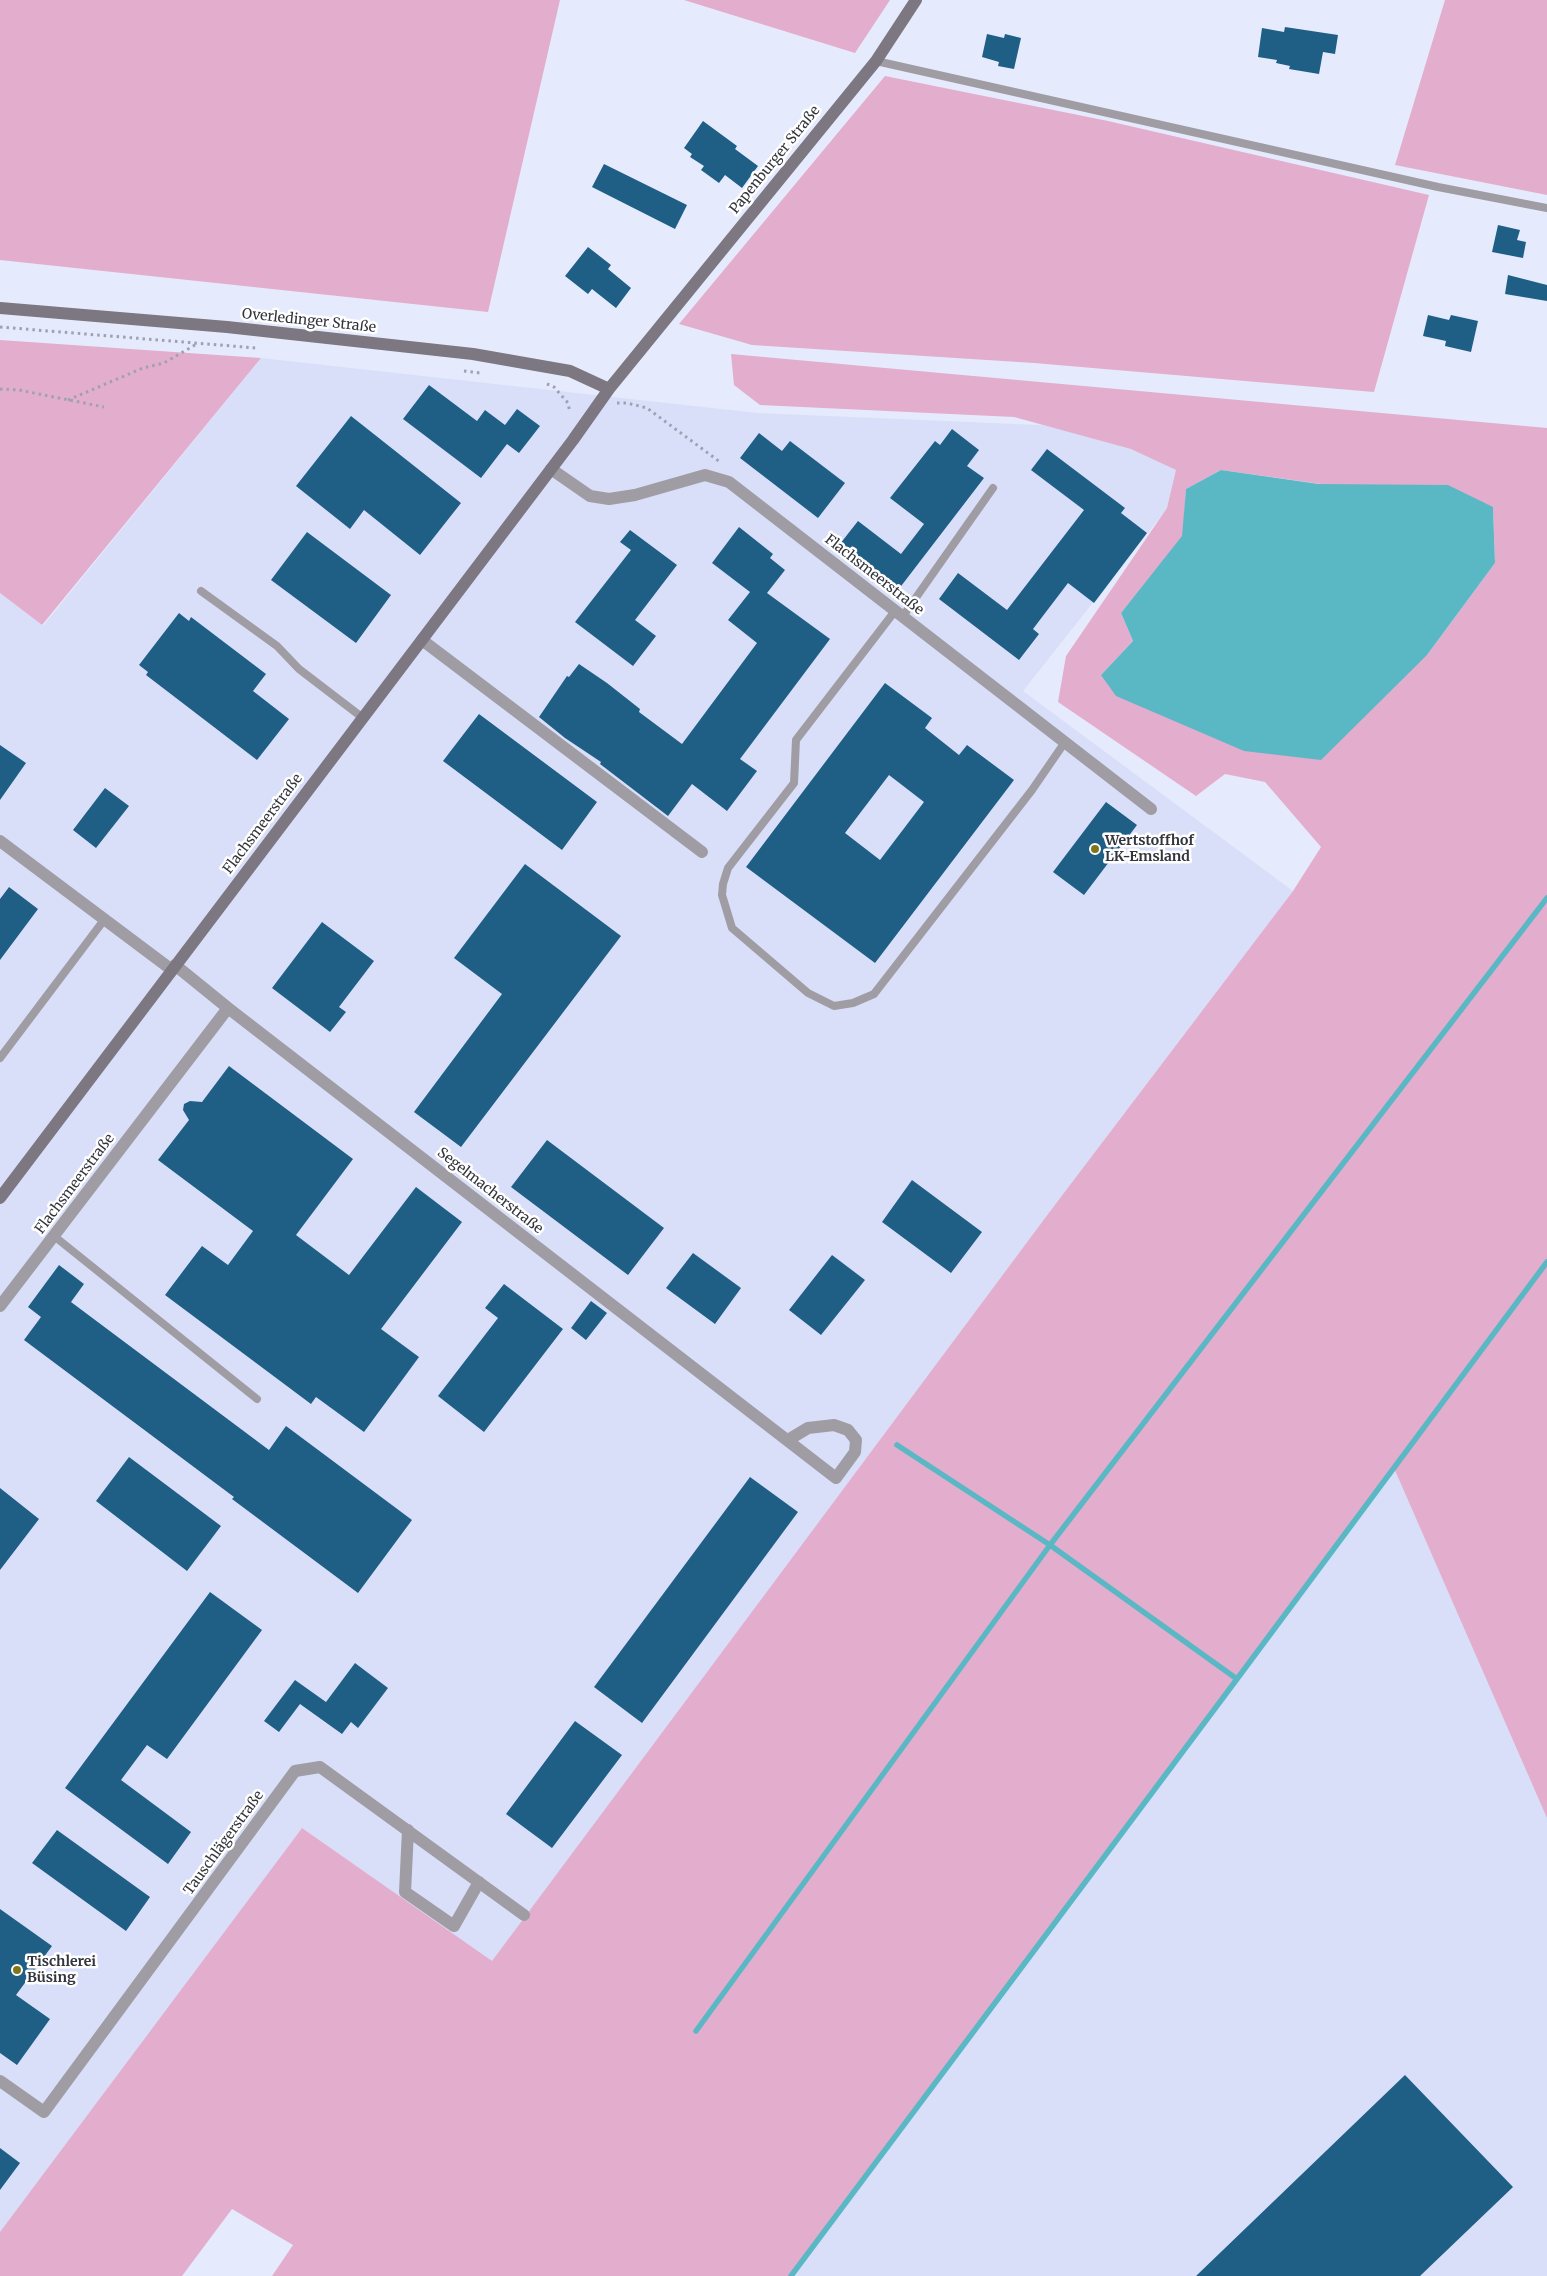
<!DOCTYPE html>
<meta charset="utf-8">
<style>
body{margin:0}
canvas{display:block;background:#e5eafc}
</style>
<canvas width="1547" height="2276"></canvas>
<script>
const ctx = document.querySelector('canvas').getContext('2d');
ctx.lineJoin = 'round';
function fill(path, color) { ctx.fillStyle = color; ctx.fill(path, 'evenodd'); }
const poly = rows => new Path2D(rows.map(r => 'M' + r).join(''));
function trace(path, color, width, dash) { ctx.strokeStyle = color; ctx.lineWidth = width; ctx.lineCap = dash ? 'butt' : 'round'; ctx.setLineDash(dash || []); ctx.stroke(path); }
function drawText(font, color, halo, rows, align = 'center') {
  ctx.font = font + ' Merriweather,serif'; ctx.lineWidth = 5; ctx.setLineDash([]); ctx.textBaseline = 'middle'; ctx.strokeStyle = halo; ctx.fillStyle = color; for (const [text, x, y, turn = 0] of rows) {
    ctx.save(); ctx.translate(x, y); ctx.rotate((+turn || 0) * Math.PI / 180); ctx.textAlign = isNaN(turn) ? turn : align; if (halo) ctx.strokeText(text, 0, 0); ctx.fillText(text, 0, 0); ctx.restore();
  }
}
const built = poly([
 [261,358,757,413,1227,433,1023,691,1293,891,1051,1210,492,1962,302,1828,0,2233,0,593,43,626],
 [1395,1467,1547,1813,1547,2276,790,2276]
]);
const green = poly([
 [0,0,560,0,488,312,0,260],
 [684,0,890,0,855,53],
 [1445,0,1547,0,1547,195,1395,165],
 [885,76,1108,121,1429,195,1374,392,1034,363,752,345,679,324],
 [0,340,261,358,42,625,0,593],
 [731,354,1547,428,1547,1818,1394,1468,790,2276,272,2276,293,2245,232,2209,182,2276,0,2276,0,2232,302,1828,492,1961,1051,1210,1293,891,1321,847,1265,782,1225,774,1196,796,1058,702,1066,656,1167,508,1176,470,1131,449,1014,417,760,405,734,385],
 [1221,470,1493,508,1495,563,1427,655,1101,675,1133,641,1121,613,1183,536,1186,489]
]);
const water = poly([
 [1221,470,1319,484,1448,485,1493,507,1495,563,1427,655,1321,760,1244,751,1116,696,1101,675,1133,641,1121,613,1182,536,1186,489]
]);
const stream = poly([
 [1237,1679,1547,1262],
 [696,2031,1050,1545,1547,898],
 [791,2276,1237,1679,1050,1545,897,1445]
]);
const building = poly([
 [1285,27,1338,35,1335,54,1323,52,1319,74,1289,69,1290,66,1276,63,1277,60,1258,57,1262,28,1284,32],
 [987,34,1004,38,1005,34,1021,38,1014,69,998,66,999,62,982,57],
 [703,121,737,146,735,149,758,166,742,188,725,175,719,183,701,170,704,166,690,157,692,154,684,148],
 [604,164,687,205,675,229,592,187],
 [1498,225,1520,230,1517,240,1526,242,1523,258,1492,252],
 [588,247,611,265,608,269,631,288,616,308,592,289,588,294,565,276],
 [1508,275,1547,285,1547,301,1505,294],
 [1428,315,1449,320,1451,315,1478,321,1471,352,1445,346,1446,341,1423,336],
 [429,385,477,421,485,410,505,425,517,409,540,426,519,453,507,444,481,478,403,419],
 [351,416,461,503,420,555,364,510,350,529,296,486],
 [952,429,979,450,967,466,984,478,895,594,836,549,858,521,901,554,924,524,890,498,935,441,940,445],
 [759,433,782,451,790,441,845,483,818,518,740,458],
 [1047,449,1125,508,1121,513,1147,533,1094,603,1068,583,1033,629,1039,634,1019,660,939,599,958,573,1007,610,1084,510,1031,470],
 [739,527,773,554,770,558,785,570,767,593,830,639,740,759,757,771,727,811,692,784,668,816,600,764,601,762,565,738,539,717,567,676,569,677,579,664,607,683,640,709,639,712,682,744,757,643,728,620,750,592,712,563],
 [630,530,677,565,635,620,656,636,633,666,575,622,631,550,620,542],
 [307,532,391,595,356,643,271,580],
 [179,613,189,621,191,617,266,674,253,691,289,719,257,760,146,675,148,672,139,665],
 [885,683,932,718,925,728,959,755,967,745,1014,780,875,963,746,867],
 [889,775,924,802,880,860,845,833],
 [479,714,597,802,562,850,443,761],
 [0,745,26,763,0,800],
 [105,788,129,806,96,848,73,830],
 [1106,802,1137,825,1084,895,1053,872],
 [525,864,621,936,461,1147,414,1112,502,994,454,958],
 [9,887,38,909,0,960,0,899],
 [322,922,374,961,339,1007,346,1012,330,1032,272,988],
 [229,1066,353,1159,296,1235,349,1275,416,1187,462,1222,381,1329,419,1357,364,1432,316,1397,311,1404,165,1295,202,1246,228,1265,253,1231,158,1160,189,1120,183,1110,184,1104,190,1101,202,1102],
 [547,1140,664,1228,628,1275,511,1187],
 [912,1180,982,1232,951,1273,882,1222],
 [693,1253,741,1288,715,1324,666,1288],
 [832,1255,865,1280,821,1335,789,1310],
 [59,1265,84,1284,71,1302,269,1450,286,1426,412,1520,358,1593,232,1499,234,1497,24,1340,41,1317,28,1307],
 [504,1284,563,1329,484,1432,438,1396,498,1318,485,1308],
 [591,1301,607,1313,586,1340,571,1328],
 [129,1457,221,1526,187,1571,96,1501],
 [750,1477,798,1512,642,1723,594,1687],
 [0,1488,39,1519,0,1570],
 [210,1592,262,1630,167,1759,147,1745,121,1780,191,1832,168,1864,65,1788],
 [355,1663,388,1688,358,1728,351,1722,342,1734,300,1704,279,1732,264,1721,295,1680,326,1702],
 [575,1721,622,1755,552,1848,506,1814],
 [57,1830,150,1897,126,1931,32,1863],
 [0,1909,52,1946,16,1995,50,2019,17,2065,0,2053],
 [1405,2075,1513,2187,1420,2276,1196,2276],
 [0,2148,20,2163,0,2190]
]);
const path = poly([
 [0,327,256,348],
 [464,371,480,373],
 [547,384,554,387,568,403,570,413],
 [0,389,19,390,104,407],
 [68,400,143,368,164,363,195,345],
 [617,403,627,403,647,408,720,462]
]);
const lane = poly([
 [876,61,1438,187,1547,208],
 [201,591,277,646,299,669,363,718],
 [895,611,796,740,794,783,728,868,723,884,722,895,732,928,808,993,834,1006,853,1003,874,994,1032,790,1065,742],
 [903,616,993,488],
 [0,1058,104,920],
 [54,1236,257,1399]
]);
const street = poly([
 [551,469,590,496,609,499,635,495,705,475,729,482,1151,809],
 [422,640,702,852],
 [0,841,172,970],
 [175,965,228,1008,836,1478,855,1452,856,1440,848,1430,834,1425,808,1428,788,1440],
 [0,1306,228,1008],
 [408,1830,405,1892,454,1926,479,1882],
 [0,2081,44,2112,295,1771,320,1767,524,1915]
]);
const secondary = poly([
 [0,308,227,327,473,354,570,371,609,389],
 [0,1198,573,440,609,389,876,61,916,0]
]);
const markers = [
 [1095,849,5,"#7d761a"],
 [17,1970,5,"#7d761a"]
];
const streetNames = [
 ["Papenburger Straße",775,160,-51],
 ["Overledinger Straße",309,321,6],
 ["Flachsmeerstraße",874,575,38],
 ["Flachsmeerstraße",263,824,-53],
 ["Flachsmeerstraße",75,1184,-53],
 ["Segelmacherstraße",490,1191,38],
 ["Tauschlägerstraße",224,1843,-54]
];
const poiNames = [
 ["Wertstoffhof",1105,841],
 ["LK-Emsland",1105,857],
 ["Tischlerei",27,1962],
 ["Büsing",27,1978]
];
fill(built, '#d9dff9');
fill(green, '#e3aecd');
fill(water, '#5ab8c5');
trace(stream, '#5ab8c5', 5.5);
fill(building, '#1f5f86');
trace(path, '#9ea1af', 3, [2.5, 4]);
trace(lane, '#a09ca3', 8);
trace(street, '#a09ca3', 12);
trace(secondary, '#7c7781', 12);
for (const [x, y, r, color] of markers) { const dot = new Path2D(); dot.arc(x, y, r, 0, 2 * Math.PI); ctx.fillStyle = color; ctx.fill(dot); trace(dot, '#fff', 2); }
drawText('14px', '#33353c', '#fff', streetNames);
drawText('bold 14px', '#33353c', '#fff', poiNames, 'left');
</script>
